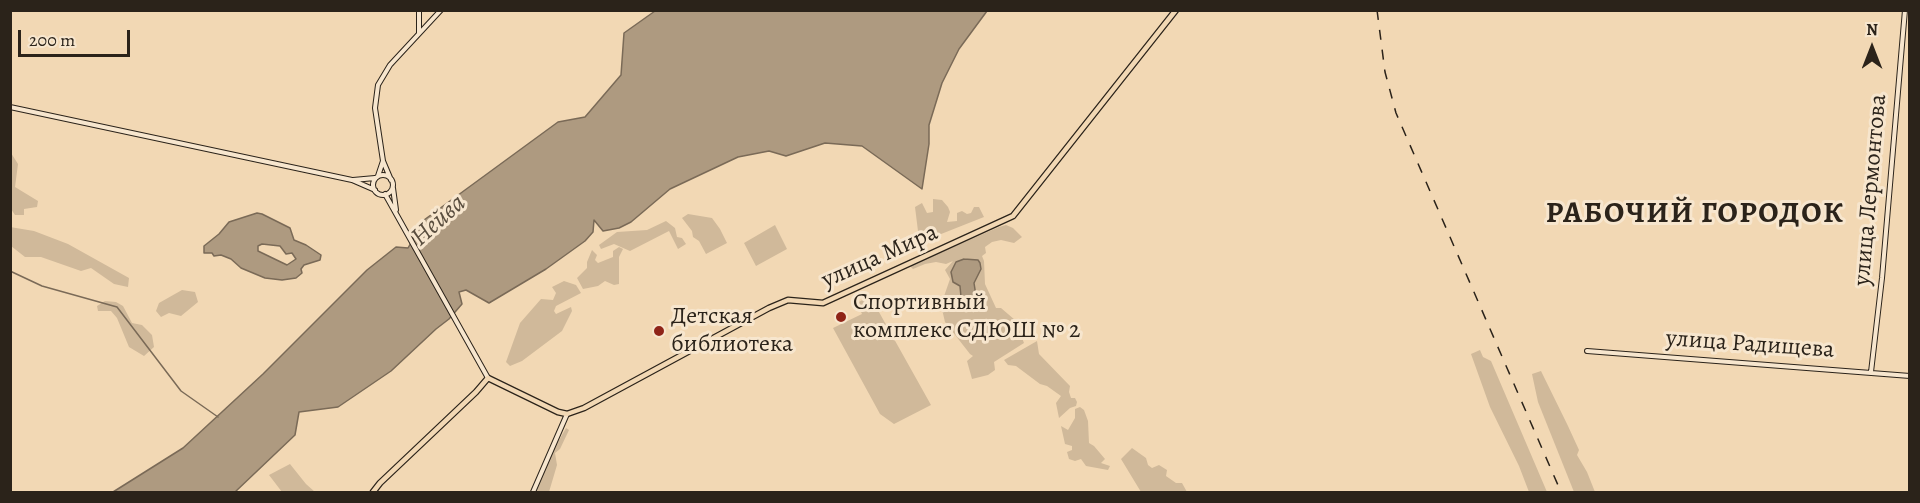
<!DOCTYPE html>
<meta charset="utf-8">
<style>
body{margin:0}
#map{position:relative;width:1920px;height:503px;overflow:hidden;background:#f2d8b4;font-family:Alegreya,serif}
canvas{display:block}
.frame{position:absolute;inset:0;border:12px solid #2b231a;pointer-events:none}
.north{position:absolute;left:1842px;top:18px;width:60px;height:60px;-webkit-text-stroke:4px #f7e6ce;paint-order:stroke;rotate:0deg;font-size:16px;font-weight:700;line-height:24px;text-align:center;color:#2b231a}
.north::after{content:'';display:block;margin:auto;width:21px;height:27px;background:#2b231a;clip-path:polygon(50% 0,100% 100%,50% 72%,0 100%)}
.scale{position:absolute;left:18px;top:30px;width:112px;height:27px;box-sizing:border-box;border:3px solid #2b231a;border-top:0;padding-left:8px;font-size:18px;line-height:21px;white-space:nowrap;color:#2b231a;-webkit-text-stroke:4px #f7e6ce;paint-order:stroke}
</style>
<div id="map">
<canvas width="1920" height="503"></canvas>
<div class="frame"></div>
<div class="north">N</div>
<div class="scale">200 m</div>
</div>
<script>
const ctx = document.querySelector('canvas').getContext('2d');
ctx.lineJoin = 'round';
function fill(path, color) { ctx.fillStyle = color; ctx.fill(path, 'evenodd'); }
const poly = rows => new Path2D(rows.map(r => 'M' + r).join(''));
function trace(path, color, width, dash) { ctx.strokeStyle = color; ctx.lineWidth = width; ctx.lineCap = dash ? 'butt' : 'round'; ctx.setLineDash(dash || []); ctx.stroke(path); }
function drawText(font, color, halo, rows, align = 'center') {
  ctx.font = font + ' Alegreya,serif'; ctx.lineWidth = 6; ctx.setLineDash([]); ctx.textBaseline = 'middle'; ctx.strokeStyle = halo; ctx.fillStyle = color; for (const [text, x, y, turn = 0] of rows) {
    ctx.save(); ctx.translate(x, y); ctx.rotate((+turn || 0) * Math.PI / 180); ctx.textAlign = isNaN(turn) ? turn : align; if (halo) ctx.strokeText(text, 0, 0); ctx.fillText(text, 0, 0); ctx.restore();
  }
}
const green = poly([
 [11,153,18,164,15,187,38,201,37,207,24,209,24,215,15,215,11,209],
 [933,199,942,200,948,207,950,212,947,222,957,221,957,213,962,211,967,214,971,213,974,207,979,207,984,217,931,238,929,234,918,231,915,207,922,203,927,213,933,212],
 [688,214,712,218,720,229,727,243,706,254,699,241,693,237,692,231,682,218],
 [666,221,675,228,677,237,682,238,686,244,678,249,669,231,630,251,614,244,601,249,599,245,617,232,647,230],
 [775,225,787,249,756,266,744,243],
 [1006,225,1013,228,1022,237,1014,243,1001,240,992,242,985,247,986,253,982,256,984,261,985,284,996,308,1001,308,1015,320,1024,343,994,362,995,370,988,375,972,379,967,361,973,356,970,354,945,322,941,305,950,279,945,270,953,261,946,264,936,262,925,264,913,269,910,266,999,227],
 [977,260,981,269,974,283,975,291,960,291,960,286,951,272,954,266],
 [10,227,34,231,68,244,129,278,128,287,114,284,91,268,81,271,41,257,25,257,11,246],
 [619,247,623,249,619,257,619,284,614,285,605,281,598,286,583,289,577,278,587,268,587,262,592,250,597,255,595,260,598,263,613,257,613,251],
 [564,281,576,285,581,293,556,306,554,311,556,314,571,307,572,311,562,331,522,361,510,366,506,362,520,323,541,299,553,300,556,293,552,287],
 [182,290,195,292,198,302,181,316,169,313,161,317,156,311,159,303],
 [870,296,931,405,894,424,880,414,833,328,862,314,857,303],
 [105,301,116,302,123,306,132,323,142,325,152,335,154,347,144,356,129,347,117,318,111,311,98,311,97,306],
 [1037,341,1039,354,1070,386,1069,392,1071,398,1075,398,1077,402,1076,406,1070,408,1059,418,1056,403,1061,396,1047,386,1040,384,1016,366,1008,365,1004,360],
 [1480,350,1483,357,1491,361,1547,492,1529,492,1519,466,1490,407,1471,354],
 [1541,371,1568,426,1579,450,1577,455,1587,472,1595,492,1574,492,1538,402,1532,374],
 [1080,407,1084,410,1088,421,1089,443,1094,446,1105,459,1101,463,1110,466,1108,470,1086,466,1081,459,1075,461,1069,459,1067,452,1072,450,1072,446,1065,444,1061,426,1068,430,1075,418,1075,409],
 [566,428,569,430,560,449,555,453,557,465,549,492,535,492,554,449],
 [1132,448,1146,458,1148,465,1152,468,1159,465,1167,470,1166,476,1176,483,1182,483,1187,492,1141,492,1121,459],
 [290,464,306,484,315,492,282,492,269,475]
]);
const water = poly([
 [655,11,987,11,959,49,942,83,929,125,929,144,922,189,862,146,825,143,786,156,769,151,738,157,670,189,631,222,619,228,603,231,594,220,593,232,585,241,546,269,489,303,466,290,459,292,462,304,449,319,436,329,391,371,338,407,299,412,295,435,235,492,113,492,183,448,263,374,367,270,396,247,408,248,424,220,558,122,585,117,621,75,624,33,655,11],
 [257,213,262,214,290,228,294,240,306,245,321,255,320,260,304,265,301,269,302,273,296,278,282,280,265,278,241,268,231,259,221,255,214,256,212,253,204,253,204,246,219,234,229,222,257,213],
 [262,244,280,246,286,254,292,253,296,259,287,265,258,251,258,246,262,244],
 [964,259,978,260,980,263,981,269,974,283,976,296,961,297,960,286,953,282,951,272,956,262,964,259]
]);
const stream = poly([
 [10,271,42,286,117,307,181,391,218,417]
]);
const secondary = poly([
 [419,10,419,33],
 [10,107,352,180,375,190],
 '373 185a10 10 0 1 1 20 0a10 10 0 1 1-20 0Z',
 [378,176,383,161],
 [353,180,375,178],
 [391,180,383,161,375,108,378,85,390,65,441,10],
 [393,188,396,210],
 [385,194,488,378],
 [1587,351,1910,376],
 [1871,372,1882,278,1905,10],
 [533,492,567,414]
]);
const primary = poly([
 [373,492,380,483,476,392,488,378,558,412,567,414,584,408,769,308,788,300,823,303,1013,216,1176,10]
]);
const rail = poly([
 [1377,10,1385,72,1396,113,1561,492]
]);
const markers = [
 [841,317,6,"#8f2418"],
 [659,331,6,"#8f2418"]
];
const streetNames = [
 ["улица Лермонтова",1871,190,-85],
 ["улица Мира",880,257,-24],
 ["улица Радищева",1750,345,4]
];
const poiNames = [
 ["Спортивный",853,303],
 ["комплекс СДЮШ № 2",853,331],
 ["Детская",671,317],
 ["библиотека",671,345]
];
const waterNames = [
 ["Нейва",439,221,-42]
];
const districtNames = [
 ["РАБОЧИЙ ГОРОДОК",1695,215]
];
fill(green, '#d0b99a');
fill(water, '#ae9a80');
trace(water, '#7a6a57', 1.5);
trace(stream, '#7a6a57', 1.5);
trace(secondary, '#2b231a', 6);
trace(primary, '#2b231a', 7);
trace(secondary, '#f7e6ce', 4);
trace(primary, '#f2d8b4', 4.5);
trace(rail, '#2b231a', 1.5, [10, 10]);
for (const [x, y, r, color] of markers) { const dot = new Path2D(); dot.arc(x, y, r, 0, 2 * Math.PI); ctx.fillStyle = color; ctx.fill(dot); trace(dot, '#f7e6ce', 2); }
drawText('24px', '#2b231a', '#f7e6ce', streetNames);
drawText('24px', '#2b231a', '#f7e6ce', poiNames, 'left');
drawText('italic 26px', '#594d3e', '#f7e6ce', waterNames);
ctx.letterSpacing = '1.5px';
drawText('bold 30px', '#2b231a', '#f7e6ce', districtNames);
ctx.letterSpacing = '0px';
</script>
